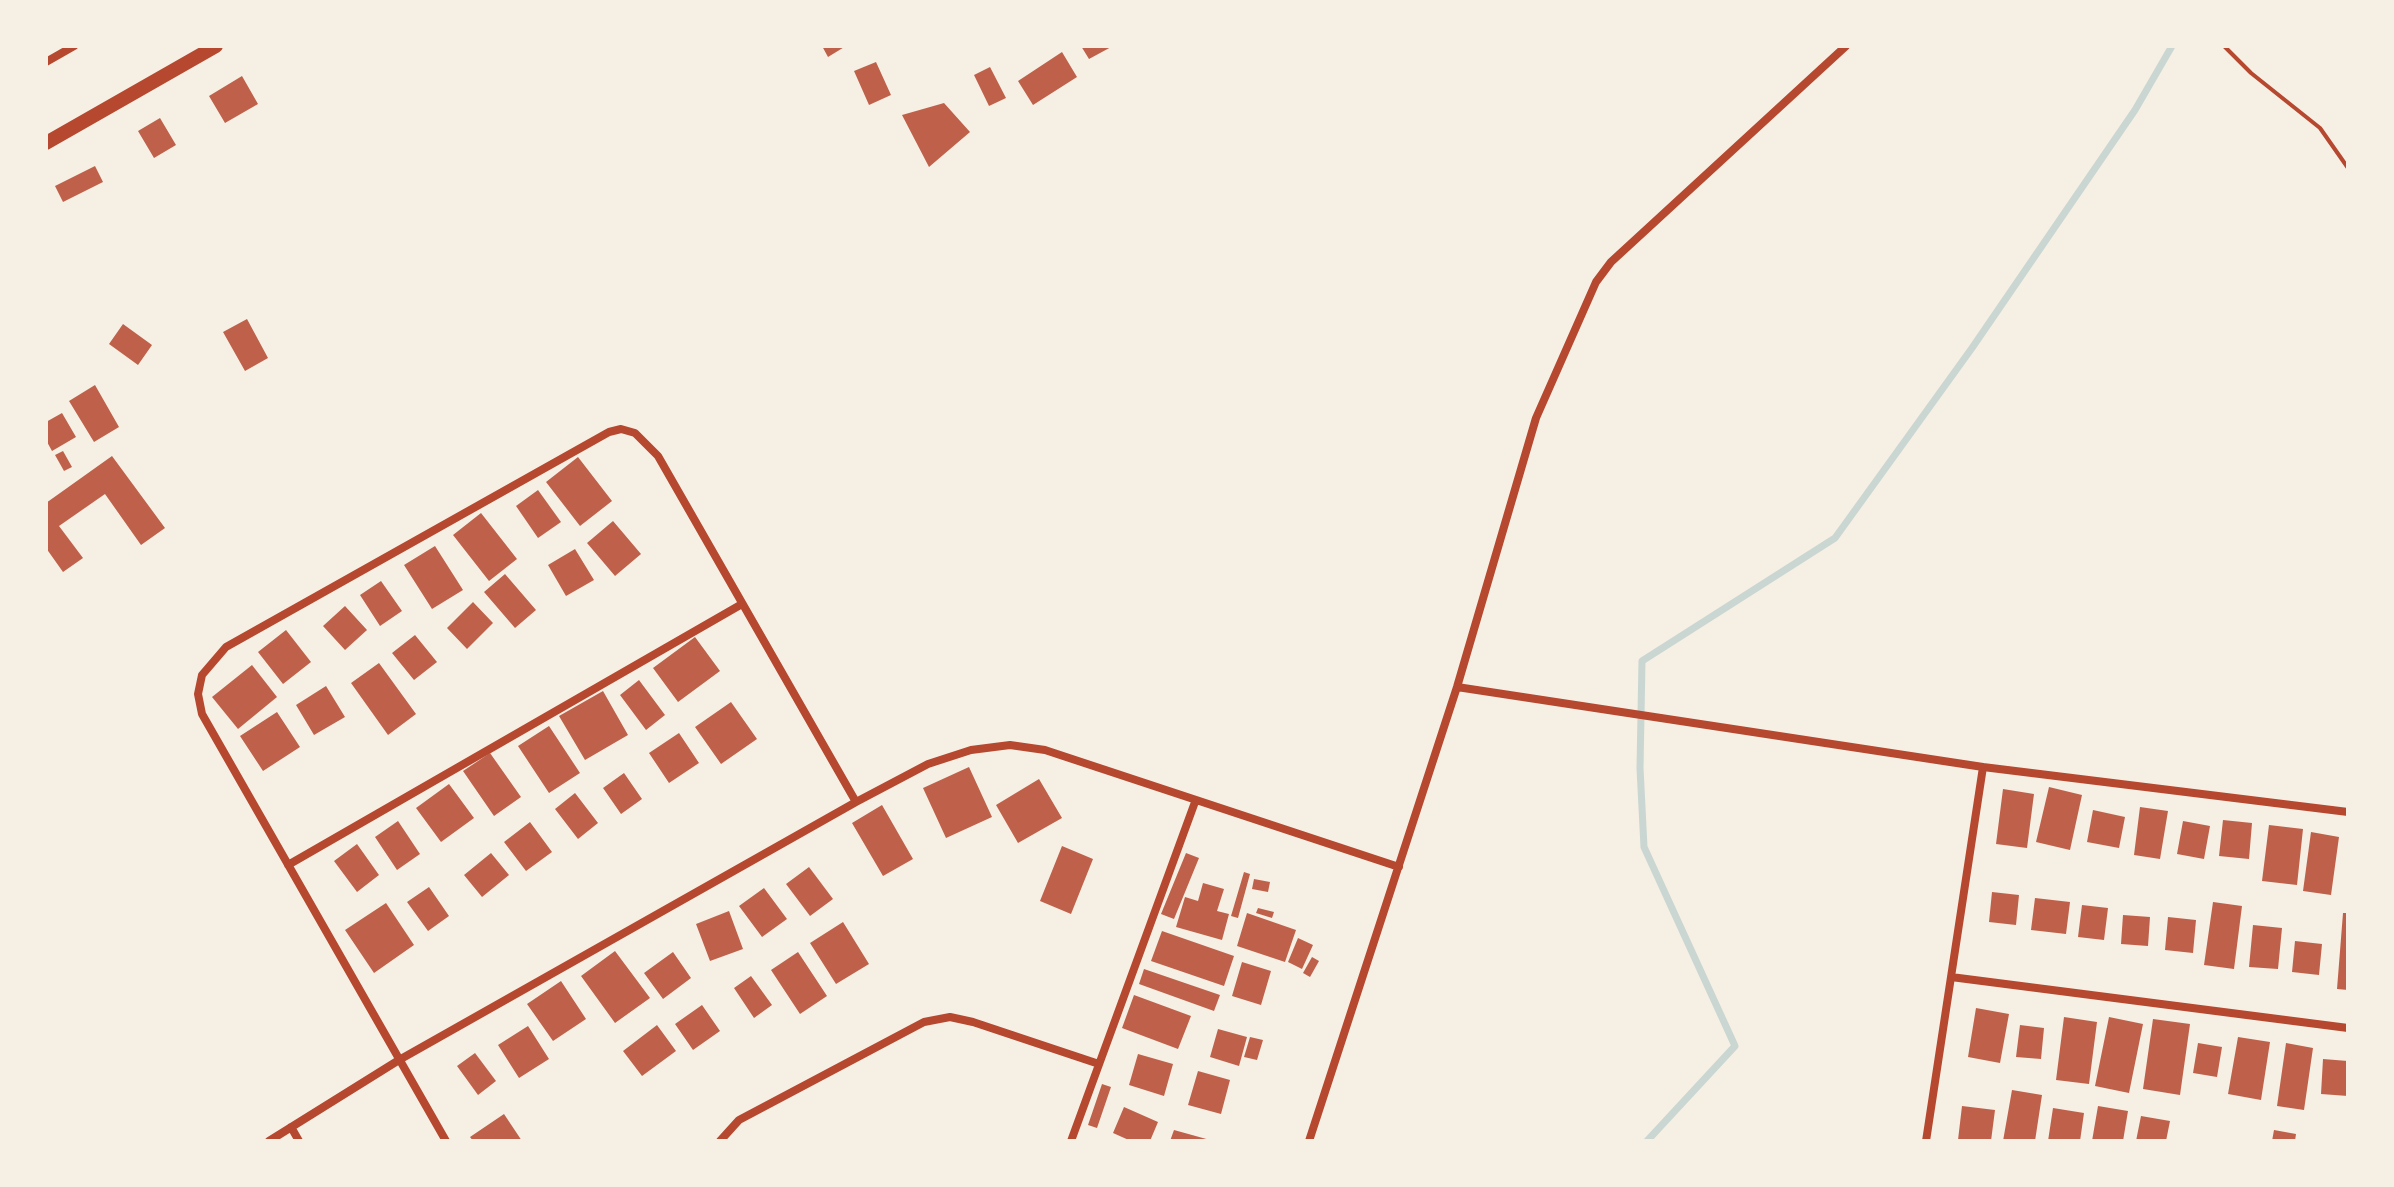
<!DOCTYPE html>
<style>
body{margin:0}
#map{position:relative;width:2394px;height:1187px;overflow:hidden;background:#f6efe4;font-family:Georgia,serif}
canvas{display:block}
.frame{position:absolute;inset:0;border:48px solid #f6efe4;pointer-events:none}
</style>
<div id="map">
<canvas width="2394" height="1187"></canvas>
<div class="frame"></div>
</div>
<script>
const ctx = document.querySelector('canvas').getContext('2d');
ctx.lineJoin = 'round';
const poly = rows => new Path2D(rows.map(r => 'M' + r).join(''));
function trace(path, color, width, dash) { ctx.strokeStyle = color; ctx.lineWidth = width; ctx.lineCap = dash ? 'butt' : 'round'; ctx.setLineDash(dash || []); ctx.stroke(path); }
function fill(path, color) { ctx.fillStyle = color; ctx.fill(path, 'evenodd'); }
const stream = poly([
 [1647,1141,1735,1046,1644,847,1640,768,1642,661,1835,538,1972,348,2135,110,2172,46]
]);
const building = poly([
 [822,46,846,46,828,57],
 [1081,46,1113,46,1089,59],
 [1062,52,1077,77,1033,105,1018,81],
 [876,62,891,95,869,105,854,71],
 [990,67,1006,98,989,106,974,75],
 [242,76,258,104,225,123,209,96],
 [944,103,970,132,929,167,902,115],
 [160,118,176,145,154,158,138,131],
 [95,166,103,182,63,202,55,186],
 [247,319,268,358,245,371,223,332],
 [123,324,152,345,138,365,109,344],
 [95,385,119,427,94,442,69,401],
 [62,413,76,437,52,451,46,440,46,422],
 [63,451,72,467,64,471,55,455],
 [112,456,165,528,141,545,105,494,59,526,83,558,63,572,46,548,46,503],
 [578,457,612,501,580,526,546,482],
 [538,490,561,522,538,538,516,506],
 [481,513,517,559,489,581,453,535],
 [613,521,641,554,615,576,587,543],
 [435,546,463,590,432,609,404,565],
 [575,549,594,580,566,596,548,565],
 [505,574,536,610,515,628,484,592],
 [381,581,402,611,380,626,360,595],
 [473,602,493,623,467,649,447,628],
 [345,606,367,630,345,650,323,626],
 [286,630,311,662,283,684,258,652],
 [415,635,437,662,414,680,392,653],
 [695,637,720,671,678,702,653,668],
 [379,663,416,714,388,735,351,683],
 [252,665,277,697,238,729,212,697],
 [639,680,665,715,646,730,620,695],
 [326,686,345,717,314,735,296,705],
 [603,691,628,735,585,760,559,716],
 [731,702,757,739,721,764,695,727],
 [277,712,300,747,263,771,240,736],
 [549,726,580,773,549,793,518,746],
 [679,733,699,763,669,783,649,753],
 [490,753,521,797,494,816,463,771],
 [969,767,992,817,946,838,923,788],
 [624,773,642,799,621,814,603,788],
 [1039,779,1062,818,1018,843,996,805],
 [449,784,474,818,441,842,416,808],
 [2049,787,2082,795,2070,850,2036,842],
 [2003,789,2034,794,2027,848,1996,844],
 [575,793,598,823,578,839,555,809],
 [882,805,913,859,883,876,852,823],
 [2140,807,2168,811,2160,859,2134,855],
 [2093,810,2125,817,2119,848,2087,842],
 [2223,820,2252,823,2249,859,2219,856],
 [398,821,420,854,397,870,375,837],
 [2183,821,2210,826,2204,859,2177,854],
 [530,822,552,852,526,871,504,842],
 [2269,825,2303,829,2297,885,2262,881],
 [2311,832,2339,837,2331,895,2303,891],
 [357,844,379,875,357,892,334,861],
 [1062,846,1093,859,1071,914,1040,901],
 [491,853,509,875,482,897,464,875],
 [1186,853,1199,858,1174,919,1161,914],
 [809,867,833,899,810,916,786,884],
 [1244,872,1250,874,1238,918,1231,916],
 [1254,879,1270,882,1268,892,1252,889],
 [1203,883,1224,889,1217,911,1229,914,1222,940,1176,927,1185,897,1198,901],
 [429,887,449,916,428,931,407,902],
 [764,888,787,919,762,937,739,906],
 [1992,892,2019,895,2016,925,1989,922],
 [2035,898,2070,902,2066,934,2031,930],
 [2213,902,2242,906,2234,969,2204,965],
 [386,903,414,945,374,973,345,930],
 [2082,905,2108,908,2104,940,2078,937],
 [1258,908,1274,912,1272,918,1256,913],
 [729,911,743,949,710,961,696,924],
 [1247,913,1296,930,1285,962,1237,946],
 [2343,913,2348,913,2348,990,2337,989],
 [2123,915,2150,917,2148,946,2121,944],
 [2168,917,2196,920,2193,953,2165,950],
 [843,922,869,964,836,984,810,943],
 [2253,925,2282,928,2278,969,2249,967],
 [1162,931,1234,956,1224,986,1151,961],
 [1298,938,1313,945,1302,969,1288,962],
 [2295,941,2322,944,2319,975,2292,972],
 [615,951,650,998,615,1023,581,976],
 [673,952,691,978,663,999,644,973],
 [798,952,827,996,800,1014,771,970],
 [1312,957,1319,961,1310,977,1303,973],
 [1242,962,1271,971,1261,1005,1232,996],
 [1144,969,1220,995,1214,1011,1139,984],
 [751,976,772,1005,754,1018,734,988],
 [561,981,586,1019,553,1041,527,1004],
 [1134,995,1191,1016,1178,1049,1122,1028],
 [702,1005,720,1031,693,1050,675,1024],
 [1976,1008,2009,1014,2000,1063,1968,1057],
 [2064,1017,2097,1022,2089,1084,2056,1080],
 [2109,1017,2143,1024,2129,1093,2095,1086],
 [2153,1019,2190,1024,2180,1095,2143,1089],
 [657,1025,676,1051,642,1076,623,1051],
 [2020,1025,2044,1028,2041,1059,2016,1057],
 [528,1026,549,1059,519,1078,498,1045],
 [1218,1029,1247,1037,1239,1066,1210,1057],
 [1250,1037,1263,1040,1257,1060,1244,1057],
 [2238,1037,2270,1042,2261,1100,2228,1094],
 [2198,1043,2222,1047,2217,1077,2193,1073],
 [2286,1043,2313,1048,2304,1110,2277,1106],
 [475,1053,496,1081,478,1095,457,1066],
 [1138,1054,1173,1064,1164,1096,1129,1085],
 [2323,1059,2348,1061,2348,1096,2321,1094],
 [1198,1071,1230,1080,1221,1114,1188,1105],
 [1102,1084,1111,1087,1097,1128,1088,1125],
 [2012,1090,2042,1095,2035,1141,2003,1141],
 [1962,1106,1995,1110,1991,1141,1958,1140],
 [2098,1106,2128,1111,2123,1141,2092,1141],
 [1124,1107,1158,1122,1150,1141,1131,1141,1113,1133],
 [2053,1108,2084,1113,2080,1141,2048,1141],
 [504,1114,522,1141,473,1141,470,1137],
 [2141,1116,2170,1121,2166,1141,2136,1141],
 [1174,1130,1210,1140,1210,1141,1170,1141],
 [2274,1130,2296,1134,2295,1141,2272,1141]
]);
const path = poly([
 [2224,46,2251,73,2320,128,2348,168]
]);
const minor = poly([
 [46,62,74,46],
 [1457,687,1983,767,2348,812],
 [288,865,742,604],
 [1951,977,2348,1028],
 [291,1127,299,1141],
 [269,1141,399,1060,856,802,928,764,971,750,1010,745,1045,750,1399,867],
 [446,1141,202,714,198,694,202,675,226,647,609,432,621,429,635,433,658,456,856,802],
 [720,1141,739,1120,924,1022,950,1017,973,1022,1099,1064],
 [1071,1141,1195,802],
 [1309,1141,1457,687,1536,418,1596,282,1611,262,1846,46],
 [1926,1141,1983,767]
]);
const tertiary = poly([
 [46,143,216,46]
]);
trace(stream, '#c9d6d2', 7);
fill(building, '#bf614a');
trace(path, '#b5482f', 4);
trace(minor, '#b5482f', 8);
trace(tertiary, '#b5482f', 14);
</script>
